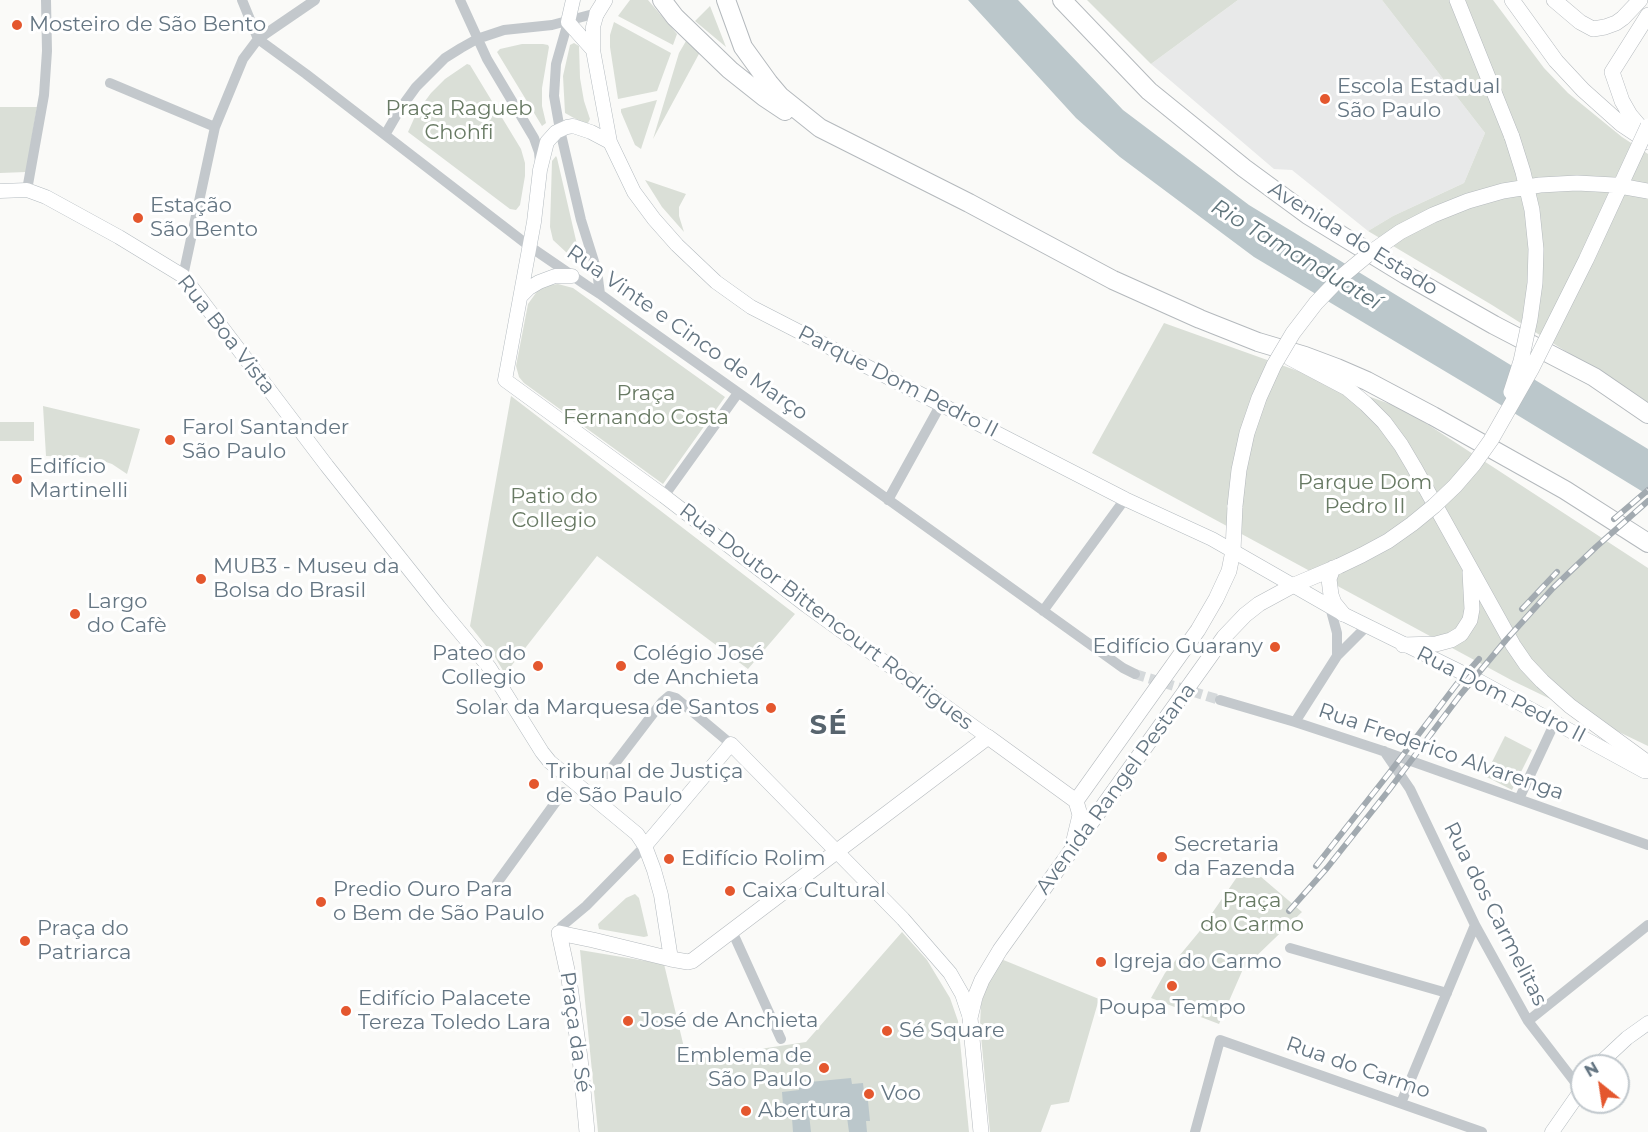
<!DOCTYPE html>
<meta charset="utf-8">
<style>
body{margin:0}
#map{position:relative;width:1648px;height:1132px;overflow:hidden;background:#fafaf8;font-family:Montserrat,sans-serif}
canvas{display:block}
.north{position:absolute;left:1570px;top:1054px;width:60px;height:60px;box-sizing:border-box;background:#fff;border:2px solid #c1c8cd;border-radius:50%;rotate:330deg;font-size:16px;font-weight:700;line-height:24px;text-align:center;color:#657683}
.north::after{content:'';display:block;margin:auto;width:21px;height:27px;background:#e4572e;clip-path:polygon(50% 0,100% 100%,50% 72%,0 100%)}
</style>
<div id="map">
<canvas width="1648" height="1132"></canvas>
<div class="north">N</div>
</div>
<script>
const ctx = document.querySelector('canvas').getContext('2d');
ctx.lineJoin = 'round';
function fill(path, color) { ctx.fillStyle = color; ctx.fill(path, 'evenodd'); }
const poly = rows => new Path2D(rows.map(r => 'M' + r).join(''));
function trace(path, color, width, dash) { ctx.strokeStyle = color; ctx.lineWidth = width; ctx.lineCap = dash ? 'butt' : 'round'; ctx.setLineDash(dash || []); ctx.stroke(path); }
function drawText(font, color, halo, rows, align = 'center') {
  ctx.font = font + ' Montserrat,sans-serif'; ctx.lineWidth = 6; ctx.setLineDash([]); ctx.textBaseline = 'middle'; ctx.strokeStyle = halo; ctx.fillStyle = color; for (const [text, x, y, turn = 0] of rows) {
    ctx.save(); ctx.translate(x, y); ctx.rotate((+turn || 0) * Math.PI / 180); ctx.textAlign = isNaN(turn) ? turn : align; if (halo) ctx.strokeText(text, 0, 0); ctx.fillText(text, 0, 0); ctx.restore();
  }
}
const built = poly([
 [1238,0,1382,0,1485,133,1464,183,1393,216,1368,231,1292,170,1274,169,1151,64]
]);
const green = poly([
 [630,0,648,0,677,34,673,45,618,16],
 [1087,0,1238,0,1151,64],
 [1382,0,1493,0,1544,68,1568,93,1622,137,1648,154,1648,403,1492,305,1368,231,1393,216,1464,183,1485,133],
 [710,6,726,47,695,21],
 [614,22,671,53,657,91,618,99,610,47,610,35],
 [686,41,700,52,653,139,679,53],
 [574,43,579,46,580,78,584,101,590,119,588,123,583,123,565,113,563,76,570,45],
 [522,44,543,44,548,45,549,47,542,88,542,106,546,123,542,126,497,52,500,49],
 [467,64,470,65,521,149,525,163,525,176,520,205,516,210,510,209,408,132,417,112,431,93,445,79],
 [657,100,641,149,635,145,621,112,621,109],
 [0,107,37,107,26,172,0,173],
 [556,156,557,158,578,249,576,255,571,255,567,253,553,240,550,227,552,161],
 [645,180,686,194,679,207,679,216,684,232,662,207],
 [558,284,573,288,725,397,663,484,524,383,519,377,516,366,528,304,538,290,549,285],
 [1164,323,1404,409,1648,568,1648,746,1513,681,1092,453],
 [511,396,795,614,748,669,597,556,505,674,495,657,470,626],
 [43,406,140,429,127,474,112,464,97,459,79,457,46,456],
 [0,422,34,422,34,441,0,441],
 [1505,736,1532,750,1512,790,1485,776],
 [1246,864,1302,912,1243,969,1219,1024,1151,998,1165,973,1199,932],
 [635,894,639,898,648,936,644,937,599,929,598,924,626,898],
 [902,932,927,960,950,998,958,1021,969,1132,598,1132,580,950,664,964,687,1060,806,1042],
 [1001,959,1099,999,1069,1102,1051,1105,1041,1132,990,1132,980,1025,981,1004,987,984]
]);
const water = poly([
 [968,0,1018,0,1123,110,1249,205,1648,449,1648,495,1478,391,1254,257,1120,157,1076,118],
 [851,1078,852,1084,863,1083,865,1101,868,1101,870,1121,866,1121,867,1132,849,1132,846,1110,809,1114,811,1132,793,1132,792,1118,784,1118,782,1092,799,1090,799,1083]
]);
const streetTunnel = poly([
 [1135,674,1220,700]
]);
const street = poly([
 [242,0,258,39,306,74,529,246,586,285,600,294,633,318,801,437,1123,668,1135,674],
 [460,0,487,59,534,138,539,152,540,163],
 [568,22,556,64,554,96,560,130,581,220,597,271,600,294],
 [110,83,215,127],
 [385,135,400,109,416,87,445,58,461,48,477,39,504,30,552,25,597,13],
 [27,190,44,95,47,51,46,0],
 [183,276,215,127,243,59,258,39,315,0],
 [664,496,738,393],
 [888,500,941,404],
 [1330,607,1337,633,1337,656],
 [1043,611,1125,499],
 [1220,700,1295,722,1380,750,1648,845],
 [1295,722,1337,656,1367,626],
 [1384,751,1410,789,1475,925,1528,1021,1581,1090],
 [607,774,662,702,669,696,676,698,731,744],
 [1519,799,1555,722],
 [497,883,563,792],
 [732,931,781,1039],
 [559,933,562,926,586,906,645,846],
 [1290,948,1447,993],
 [1528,1021,1648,925],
 [1401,1103,1475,925],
 [1195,1132,1220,1040,1482,1132]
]);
const secondary = poly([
 [573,0,568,22,593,50],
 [597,13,593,27,593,50,610,142,634,192,654,219,677,245,716,282,751,307,1125,499,1212,539,1343,614,1479,681,1644,771,1648,771],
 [610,142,591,132,573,126,567,127,556,132,547,142,540,170,534,222,505,380,664,496,807,606,988,737],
 [0,191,27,190,46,197,119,237,183,276,327,466,439,607,489,667,542,752,550,762,637,834,645,846,654,870,661,895,671,959],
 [521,296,529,288,539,282,555,276,572,276],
 [645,846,731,744,903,919,950,973,962,994,970,1018],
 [1597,1066,1627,1038,1648,1023],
 [1552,1132,1582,1089]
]);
const primary = poly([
 [1457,0,1512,137],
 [1512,0,1556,61,1583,90,1621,124,1648,142],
 [1554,0,1580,22,1593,29,1605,27,1616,23,1623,18,1640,0],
 [597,13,605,0],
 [1648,15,1612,72,1622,101,1630,115,1648,136],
 [1290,358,1347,388,1366,404,1384,422,1401,445,1414,467,1513,645,1526,664,1542,681,1570,706,1648,763],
 [1333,568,1329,579,1331,595,1334,603,1343,614],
 [1403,645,1436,644,1451,640,1461,634,1470,620,1472,609,1470,572],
 [1076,801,1198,630,1216,599,1229,571,1233,551,1235,506],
 [1074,840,1080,815,1076,801],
 [587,1132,580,1058,569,979,559,933,593,940,671,959,688,962,692,961,988,737,1076,801],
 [981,1132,970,1018,975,997,982,980,1000,950,1224,637,1245,615,1259,604,1294,585,1339,566]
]);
const highway = poly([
 [662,0,675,17,730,70,764,97,785,111],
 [726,0,743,47,769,83,780,96,820,128,969,203,1113,280,1200,319,1258,342,1305,356,1337,368,1367,381,1433,416,1565,490,1648,543],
 [1062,0,1149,91,1244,168,1308,215,1406,275,1494,325,1594,377,1648,414]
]);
const rail = poly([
 [1614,519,1648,490],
 [1522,609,1557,572],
 [1316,866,1390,772,1456,685,1479,659],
 [1289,911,1327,868,1389,790,1461,694,1506,640,1553,588,1596,547,1648,501]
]);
const primaryBridge = poly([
 [1511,392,1521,361,1530,319,1535,283,1536,249,1532,210,1523,172,1512,137],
 [1235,506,1239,470,1247,433,1259,398,1274,365,1293,333,1316,303,1341,277,1370,253,1400,232,1433,215,1468,201,1503,191,1540,185,1577,183,1614,185,1648,191],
 [1339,566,1362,555,1388,541,1412,524,1434,506,1455,486,1474,464,1491,440,1532,368,1586,260,1648,126]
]);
const markers = [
 [17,25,6,"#e4572e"],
 [1325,99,6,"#e4572e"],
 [138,218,6,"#e4572e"],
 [170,440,6,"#e4572e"],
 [17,479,6,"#e4572e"],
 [201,579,6,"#e4572e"],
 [75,614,6,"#e4572e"],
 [1275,647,6,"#e4572e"],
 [538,666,6,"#e4572e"],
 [621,666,6,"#e4572e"],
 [771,708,6,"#e4572e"],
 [534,784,6,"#e4572e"],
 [1162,857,6,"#e4572e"],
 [669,859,6,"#e4572e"],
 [730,891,6,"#e4572e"],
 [321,902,6,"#e4572e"],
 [25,941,6,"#e4572e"],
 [1101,962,6,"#e4572e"],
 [1172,986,6,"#e4572e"],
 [346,1011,6,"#e4572e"],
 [628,1021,6,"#e4572e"],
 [887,1031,6,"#e4572e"],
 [824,1068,6,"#e4572e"],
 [869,1094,6,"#e4572e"],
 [746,1111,6,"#e4572e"]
];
const poiNames = [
 ["Mosteiro de São Bento",29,25],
 ["Escola Estadual",1337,87],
 ["São Paulo",1337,111],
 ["Estação",150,206],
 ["São Bento",150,230],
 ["Farol Santander",182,428],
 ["São Paulo",182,452],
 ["Edifício",29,467],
 ["Martinelli",29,491],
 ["MUB3 - Museu da",213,567],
 ["Bolsa do Brasil",213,591],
 ["Largo",87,602],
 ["do Cafè",87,626],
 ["Edifício Guarany",1263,647,"right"],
 ["Pateo do",526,654,"right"],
 ["Collegio",526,678,"right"],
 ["Colégio José",633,654],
 ["de Anchieta",633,678],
 ["Solar da Marquesa de Santos",759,708,"right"],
 ["Tribunal de Justiça",546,772],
 ["de São Paulo",546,796],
 ["Secretaria",1174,845],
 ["da Fazenda",1174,869],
 ["Edifício Rolim",681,859],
 ["Predio Ouro Para",333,890],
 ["o Bem de São Paulo",333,914],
 ["Caixa Cultural",742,891],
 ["Praça do",37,929],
 ["Patriarca",37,953],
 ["Igreja do Carmo",1113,962],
 ["Edifício Palacete",358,999],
 ["Tereza Toledo Lara",358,1023],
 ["Poupa Tempo",1172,1008,"center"],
 ["José de Anchieta",640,1021],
 ["Sé Square",899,1031],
 ["Emblema de",812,1056,"right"],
 ["São Paulo",812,1080,"right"],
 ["Voo",881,1094],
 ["Abertura",758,1111]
];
const parkNames = [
 ["Praça Ragueb",459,109],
 ["Chohfi",459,133],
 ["Praça",646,394],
 ["Fernando Costa",646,418],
 ["Parque Dom",1365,483],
 ["Pedro II",1365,507],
 ["Patio do",554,497],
 ["Collegio",554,521],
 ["Praça",1252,901],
 ["do Carmo",1252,925]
];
const streetNames = [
 ["Avenida do Estado",1353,239,32],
 ["Rua Vinte e Cinco de Março",687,333,35],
 ["Rua Boa Vista",226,335,52],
 ["Parque Dom Pedro II",898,382,27],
 ["Rua Doutor Bittencourt Rodrigues",826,617,37],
 ["Rua Dom Pedro II",1501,695,27],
 ["Rua Frederico Alvarenga",1441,752,19],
 ["Avenida Rangel Pestana",1116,789,-54],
 ["Rua dos Carmelitas",1495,914,63],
 ["Praça da Sé",575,1032,82],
 ["Rua do Carmo",1358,1068,19]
];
const waterNames = [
 ["Rio Tamanduateí",1296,255,31]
];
const districtNames = [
 ["SÉ",829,726]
];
fill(built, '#e8e9e9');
fill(green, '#dadfd7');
fill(water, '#bbc7cb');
trace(streetTunnel, '#d5d9db', 10, [10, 5]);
trace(secondary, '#b3babf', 15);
trace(primary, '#b5babe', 16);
trace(highway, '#b4b9bd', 20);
trace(street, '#c3c8cc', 10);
trace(secondary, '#fff', 14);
trace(primary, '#fff', 15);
trace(highway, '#fff', 18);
trace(rail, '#a2aab0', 6);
trace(rail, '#fff', 4, [11]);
trace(primaryBridge, '#b5babe', 16, []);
trace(primaryBridge, '#fff', 15);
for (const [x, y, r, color] of markers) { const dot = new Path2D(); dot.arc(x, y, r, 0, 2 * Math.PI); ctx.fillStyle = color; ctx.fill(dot); trace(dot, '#fff', 2); }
drawText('21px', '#657683', '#fff', poiNames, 'left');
drawText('21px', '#687a64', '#fff', parkNames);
drawText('21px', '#657683', '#fff', streetNames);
drawText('italic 22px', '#60757c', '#fff', waterNames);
ctx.letterSpacing = '1.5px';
drawText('bold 27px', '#57646e', '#fff', districtNames);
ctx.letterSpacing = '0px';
</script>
